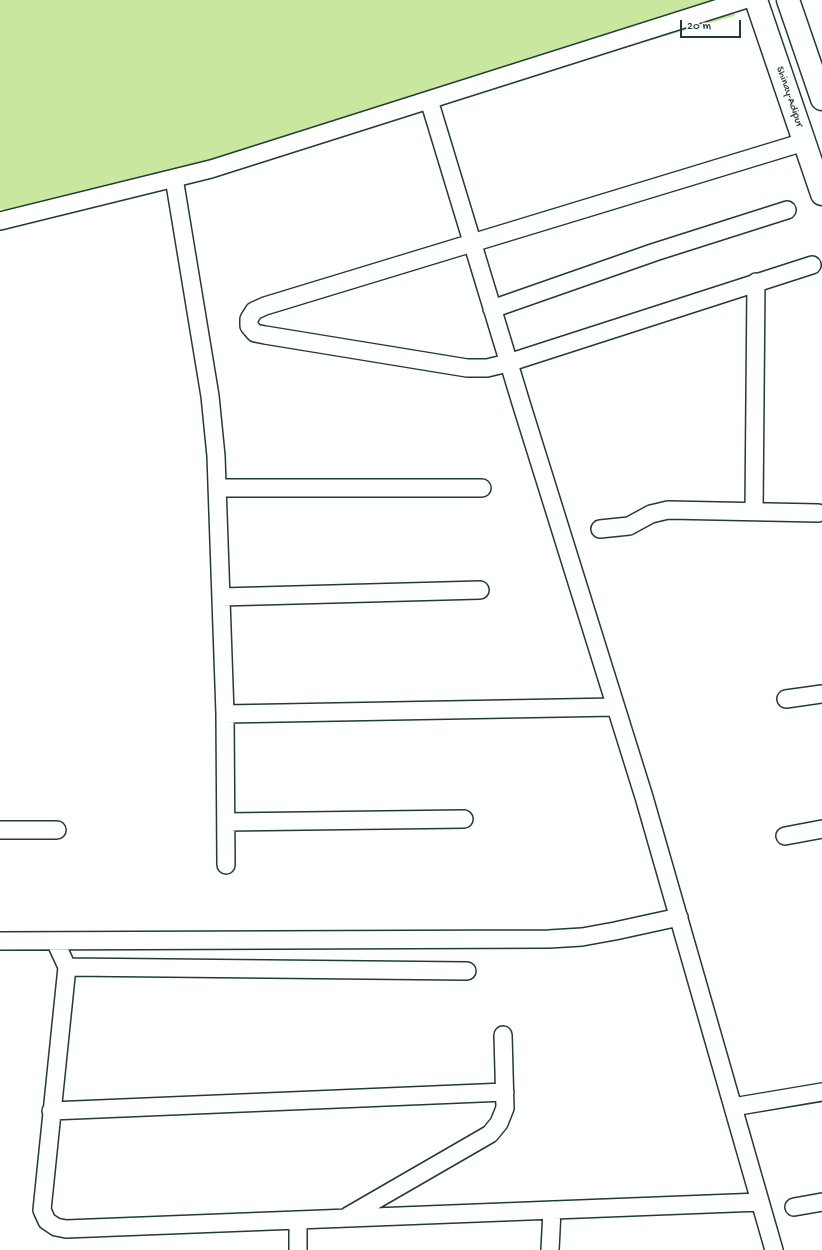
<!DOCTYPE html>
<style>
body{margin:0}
#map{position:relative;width:822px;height:1250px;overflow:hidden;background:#fff;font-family:"Gochi Hand",sans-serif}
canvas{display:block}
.scale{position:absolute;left:680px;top:20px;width:61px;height:18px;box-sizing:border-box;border:2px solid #1f3d34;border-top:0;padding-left:5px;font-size:12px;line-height:14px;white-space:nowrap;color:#1f3d34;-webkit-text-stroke:3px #fff;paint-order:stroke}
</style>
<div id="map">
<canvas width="822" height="1250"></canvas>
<div class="scale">20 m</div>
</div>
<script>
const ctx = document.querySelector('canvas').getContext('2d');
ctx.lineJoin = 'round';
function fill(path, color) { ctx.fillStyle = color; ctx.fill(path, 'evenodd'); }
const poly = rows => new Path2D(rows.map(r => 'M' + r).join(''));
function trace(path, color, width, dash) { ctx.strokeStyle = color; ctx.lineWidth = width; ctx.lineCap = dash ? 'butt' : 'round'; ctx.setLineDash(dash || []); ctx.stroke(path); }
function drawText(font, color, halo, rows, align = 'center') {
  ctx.font = font + ' "Gochi Hand",sans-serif'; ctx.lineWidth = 3; ctx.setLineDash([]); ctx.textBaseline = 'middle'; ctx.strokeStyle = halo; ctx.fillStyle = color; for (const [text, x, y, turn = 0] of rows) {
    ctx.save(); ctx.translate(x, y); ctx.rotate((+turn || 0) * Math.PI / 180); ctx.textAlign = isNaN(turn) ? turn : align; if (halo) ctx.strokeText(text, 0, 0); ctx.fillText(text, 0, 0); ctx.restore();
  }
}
const green = poly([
 [0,0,730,0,735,16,49,214,0,209]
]);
const street = poly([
 [429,100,521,403,644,797,774,1250],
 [804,142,265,306,254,311,249,319,249,326,255,333,265,335,467,368,487,368,508,363,812,265],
 [174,178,210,396,216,456,225,714,226,865],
 [0,221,211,169,744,0],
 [492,309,655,252,787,210],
 [217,488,482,488],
 [754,511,756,282],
 [600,529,629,526,651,514,668,510,818,513],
 [221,597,480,590],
 [786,699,822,694],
 [225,714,616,707],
 [226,822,464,819],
 [0,830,57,830],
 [785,836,822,829],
 [0,941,549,939,582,937,615,931,679,917],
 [55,941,67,967,42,1210,47,1221,56,1227,66,1229,760,1202],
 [67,967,467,971],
 [733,1107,822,1092],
 [51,1111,505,1092],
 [794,1207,822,1202],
 [348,1216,490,1134,499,1123,505,1108,503,1035],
 [298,1250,298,1220],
 [550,1250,552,1210]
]);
const primary = poly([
 [756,0,822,194],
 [788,0,822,99]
]);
const streetNames = [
 ["Shinay-Adipur",789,97,71]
];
fill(green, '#c9e79f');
trace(street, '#1f3d34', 20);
trace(primary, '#1f3d34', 25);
trace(street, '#fff', 17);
trace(primary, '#fff', 22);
drawText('11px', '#1f3d34', '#fff', streetNames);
</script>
